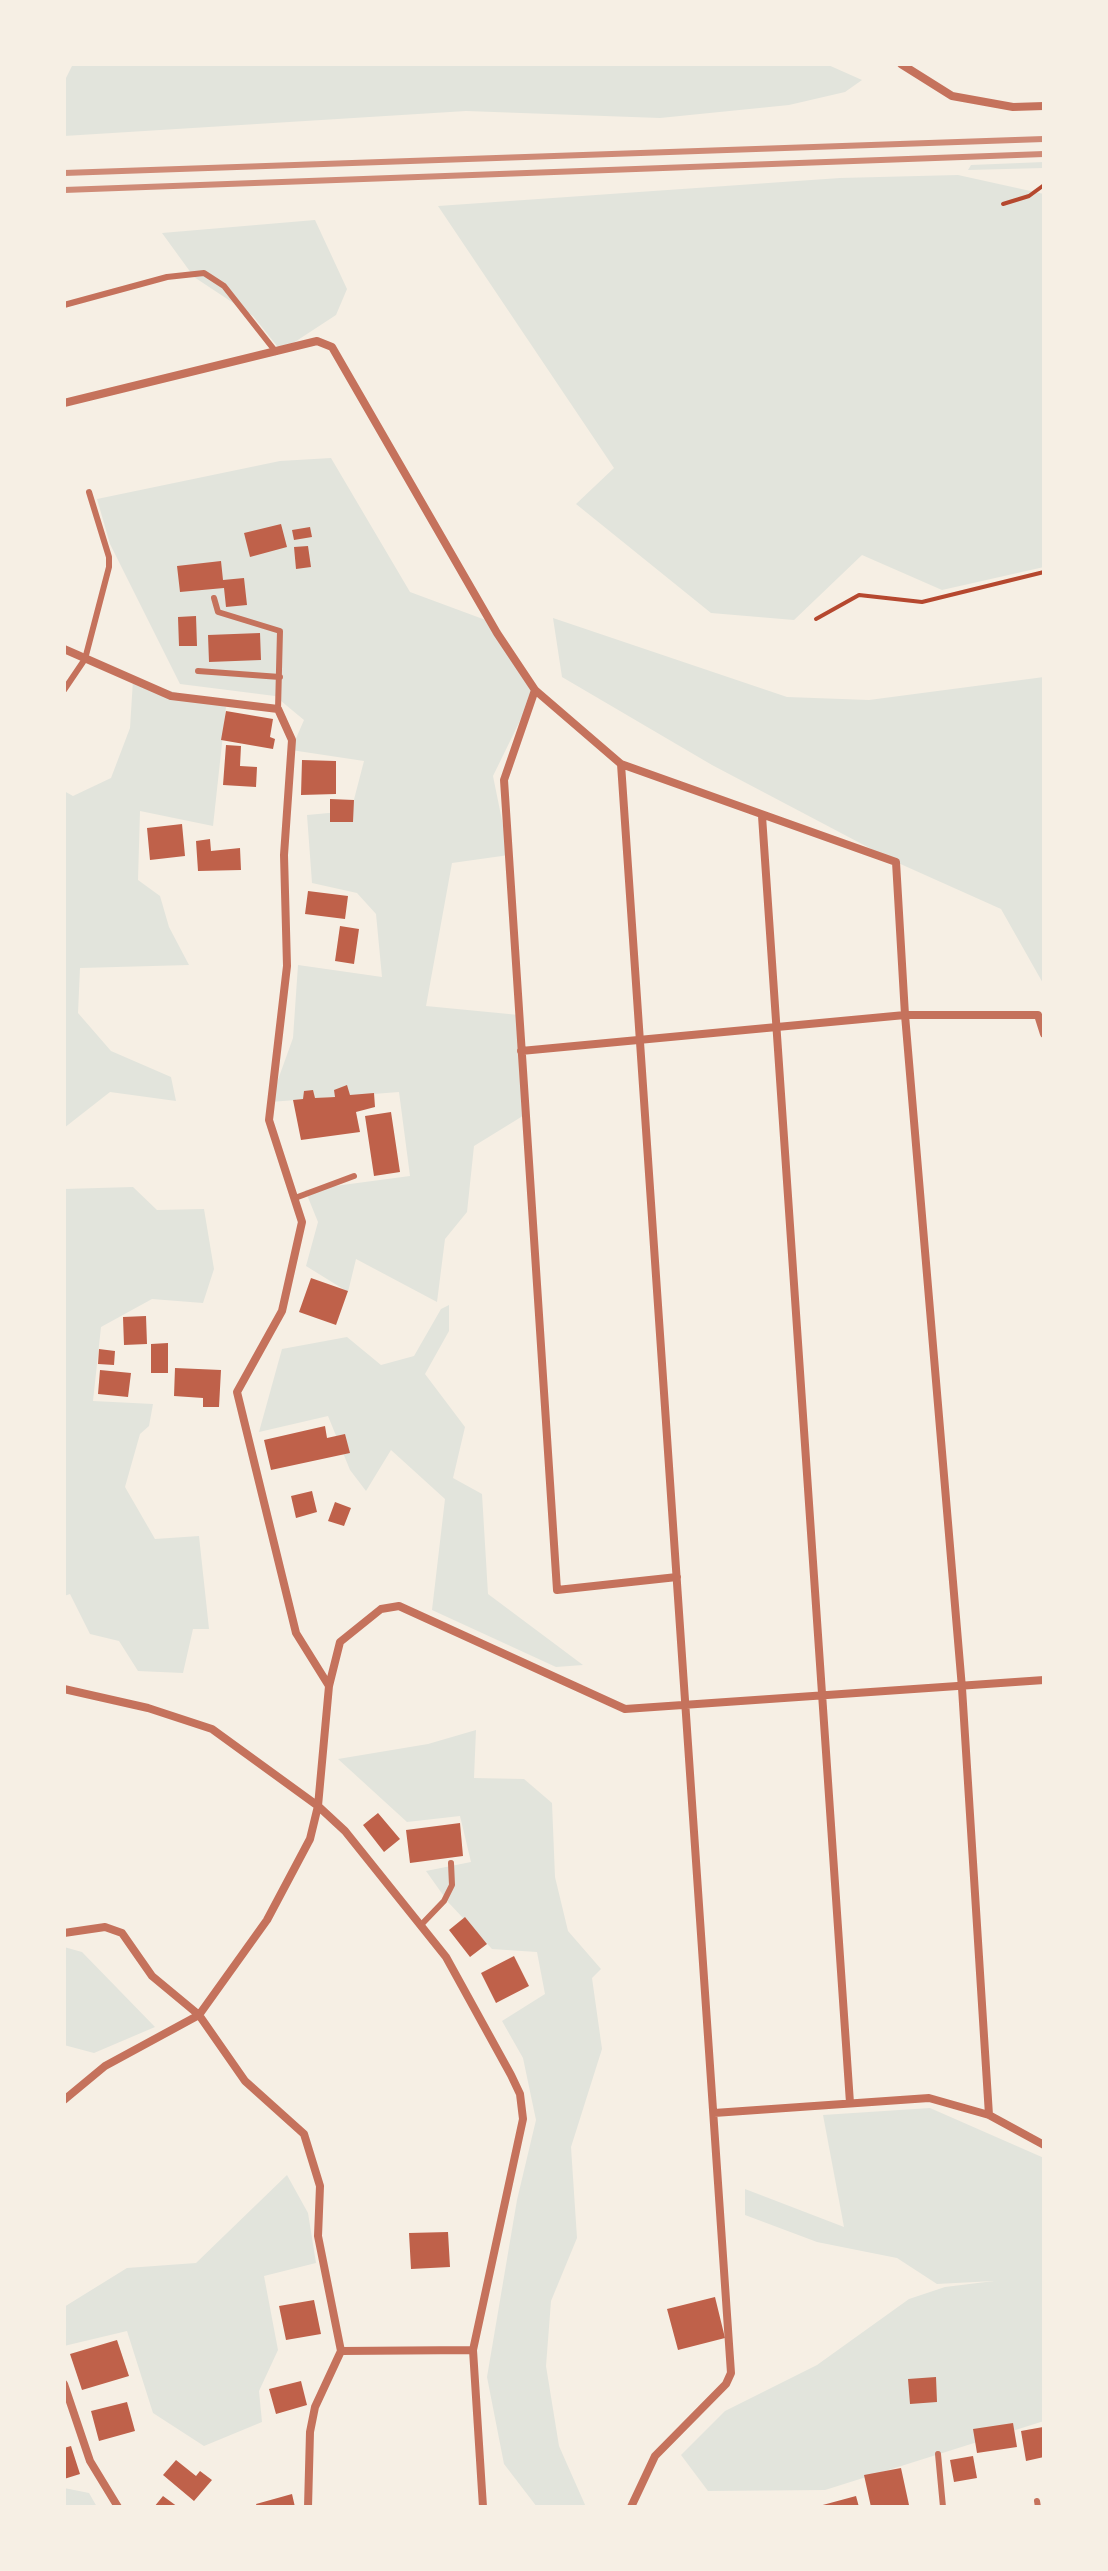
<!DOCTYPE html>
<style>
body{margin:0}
#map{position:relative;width:1108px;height:2571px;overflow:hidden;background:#f6efe4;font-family:Overpass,sans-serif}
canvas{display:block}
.frame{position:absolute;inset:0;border:66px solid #f6efe4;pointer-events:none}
</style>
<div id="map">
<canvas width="1108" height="2571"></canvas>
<div class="frame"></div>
</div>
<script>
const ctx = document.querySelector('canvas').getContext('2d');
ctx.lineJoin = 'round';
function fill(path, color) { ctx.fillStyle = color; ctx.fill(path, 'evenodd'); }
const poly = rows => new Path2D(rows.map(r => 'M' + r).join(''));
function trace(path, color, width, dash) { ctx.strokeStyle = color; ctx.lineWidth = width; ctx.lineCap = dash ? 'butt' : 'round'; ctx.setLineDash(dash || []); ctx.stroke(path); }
const green = poly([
 [73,64,826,64,862,80,845,92,789,105,660,118,466,111,64,136,64,82],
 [1044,162,1044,168,968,170,971,165],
 [958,175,1044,194,1044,567,942,590,862,555,794,620,711,613,576,504,614,468,438,206,840,178],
 [315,220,347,289,336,315,281,351,253,316,194,277,162,233],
 [331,458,410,592,491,622,535,690,493,776,509,855,452,863,426,1006,519,1015,526,1114,474,1146,467,1212,445,1239,437,1302,356,1259,348,1292,306,1266,318,1222,305,1190,410,1176,399,1092,270,1102,293,1038,298,965,382,977,376,914,357,893,312,883,307,815,351,811,364,761,291,750,304,720,275,696,180,684,110,544,97,499,280,461],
 [553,618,787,697,869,700,1044,677,1044,985,1001,909,896,862,712,765,562,677],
 [133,680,226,707,213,826,140,811,138,880,160,896,169,927,189,965,80,968,78,1013,111,1051,171,1077,176,1101,110,1092,64,1128,64,791,73,796,111,778,130,728],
 [133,1187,157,1210,204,1209,214,1269,203,1303,152,1299,101,1327,93,1401,153,1404,149,1426,140,1434,125,1487,155,1539,199,1536,209,1629,193,1629,183,1673,138,1671,119,1641,90,1634,70,1594,64,1596,64,1189],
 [449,1305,449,1331,425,1374,465,1427,453,1478,482,1494,488,1594,583,1665,556,1667,432,1610,445,1499,391,1450,366,1491,350,1470,328,1416,259,1432,282,1349,347,1337,381,1365,414,1356,441,1309],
 [476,1730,474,1778,524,1779,552,1803,555,1877,568,1931,601,1969,592,1978,602,2049,571,2147,577,2238,551,2301,546,2366,559,2446,586,2507,537,2507,504,2464,487,2377,517,2200,536,2120,523,2058,502,2021,545,1994,537,1952,492,1949,448,1902,426,1871,471,1862,460,1816,407,1822,338,1759,428,1744],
 [64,1947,82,1952,155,2027,94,2053,64,2045],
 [930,2108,1044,2158,1044,2421,825,2490,708,2491,681,2455,725,2411,817,2365,909,2299,945,2287,994,2281,937,2284,897,2258,817,2242,745,2215,745,2189,844,2227,823,2115],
 [287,2175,308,2213,316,2263,264,2276,278,2350,259,2391,262,2422,204,2446,153,2413,127,2331,64,2346,64,2307,127,2268,196,2263],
 [64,2488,89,2493,97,2507,64,2507]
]);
const building = poly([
 [281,524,287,547,250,557,244,533],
 [310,527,312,537,294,540,292,530],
 [308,546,311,567,296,569,294,547],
 [221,561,223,580,244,578,247,605,226,607,224,588,180,592,177,566],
 [196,616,197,646,179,646,178,617],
 [260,633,261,660,209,662,208,635],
 [226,711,273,719,270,737,275,739,273,749,221,740],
 [226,745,241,746,240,766,257,767,256,787,223,785],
 [302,760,336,761,336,794,301,795],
 [330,799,354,800,353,822,330,822],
 [182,824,185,856,150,860,147,828],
 [210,839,211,851,240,848,241,870,198,871,196,841],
 [308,891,348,896,345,919,305,914],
 [340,926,359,929,354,964,335,961],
 [347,1085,350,1095,374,1093,375,1107,356,1112,360,1132,301,1140,293,1100,303,1099,304,1091,313,1090,315,1098,335,1097,334,1090],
 [391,1112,400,1172,374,1176,365,1116],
 [311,1278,348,1291,336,1325,299,1312],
 [146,1316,147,1344,124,1345,123,1317],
 [168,1343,168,1373,151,1373,151,1344],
 [99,1349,115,1351,114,1365,98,1364],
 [175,1368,221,1370,219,1407,203,1407,203,1398,174,1396],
 [100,1370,131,1373,128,1397,98,1394],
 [325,1426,327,1438,345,1434,350,1453,271,1470,264,1440],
 [312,1491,317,1512,296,1518,291,1496],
 [335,1502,351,1508,344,1526,328,1521],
 [378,1813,400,1839,384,1852,363,1825],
 [460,1823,463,1856,410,1863,406,1830],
 [465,1917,487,1944,470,1957,449,1930],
 [514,1956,529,1986,496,2003,481,1973],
 [448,2232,450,2267,411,2269,409,2233],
 [715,2297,725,2338,678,2350,667,2309],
 [314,2300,321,2334,286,2340,279,2306],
 [117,2340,129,2376,82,2390,70,2354],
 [936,2377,937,2402,910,2404,908,2379],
 [301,2381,307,2405,276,2414,269,2389],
 [127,2402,135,2431,99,2441,91,2411],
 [1013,2423,1017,2447,977,2453,973,2429],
 [1043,2427,1044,2457,1026,2461,1021,2431],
 [71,2446,80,2474,64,2479,64,2448],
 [973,2456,977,2478,954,2482,950,2460],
 [176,2460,196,2476,200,2471,212,2480,194,2501,163,2475],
 [901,2468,909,2505,871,2507,864,2475],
 [292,2494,295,2507,257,2507,256,2504],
 [163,2496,178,2507,154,2507],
 [856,2496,859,2507,819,2507,819,2506]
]);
const path = poly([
 [1003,204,1029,196,1044,185],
 [816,619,859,595,922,602,1044,572]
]);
const service = poly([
 [64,305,167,277,204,273,224,286,276,352],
 [214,598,218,612,280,631,278,709],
 [198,671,280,677],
 [64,690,85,659,109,567,109,557,89,492],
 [295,1198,354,1176],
 [421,1925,444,1901,452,1885,451,1863],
 [938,2454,943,2507],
 [1037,2501,1038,2507]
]);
const minor = poly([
 [901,64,952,96,1013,107,1044,106],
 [64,403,317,341,332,347,497,633,535,690,621,764,896,862,905,1015,962,1688,989,2115],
 [64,649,171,696,278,709,292,740,284,855,287,966,269,1120,302,1222,282,1311,237,1392,296,1633,329,1686,318,1806,310,1839,267,1920,199,2015,105,2066,64,2100],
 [535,690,504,780,557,1590,677,1577],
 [621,764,731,2373,726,2384,655,2456,631,2507],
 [762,816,850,2103],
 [521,1051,905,1015,1038,1015,1044,1034],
 [329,1686,340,1642,381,1609,399,1606,625,1709,1044,1680],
 [64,1689,148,1708,212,1729,318,1806,345,1831,446,1957,511,2075,520,2094,523,2119,473,2350,483,2507],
 [64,1933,105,1927,122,1933,152,1976,199,2015,245,2081,304,2134,320,2186,318,2236,341,2351,315,2407,310,2432,308,2507],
 [714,2113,929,2098,989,2115,1044,2145],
 [341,2351,473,2350],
 [64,2384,90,2461,118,2507]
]);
const rail = poly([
 [64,173,1044,139],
 [64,190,1044,154]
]);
fill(green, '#e2e4dc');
fill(building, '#bf614a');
trace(path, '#b5482f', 4);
trace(service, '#c5725c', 6);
trace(minor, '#c5725c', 8);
trace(rail, '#cf8b77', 6);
</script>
